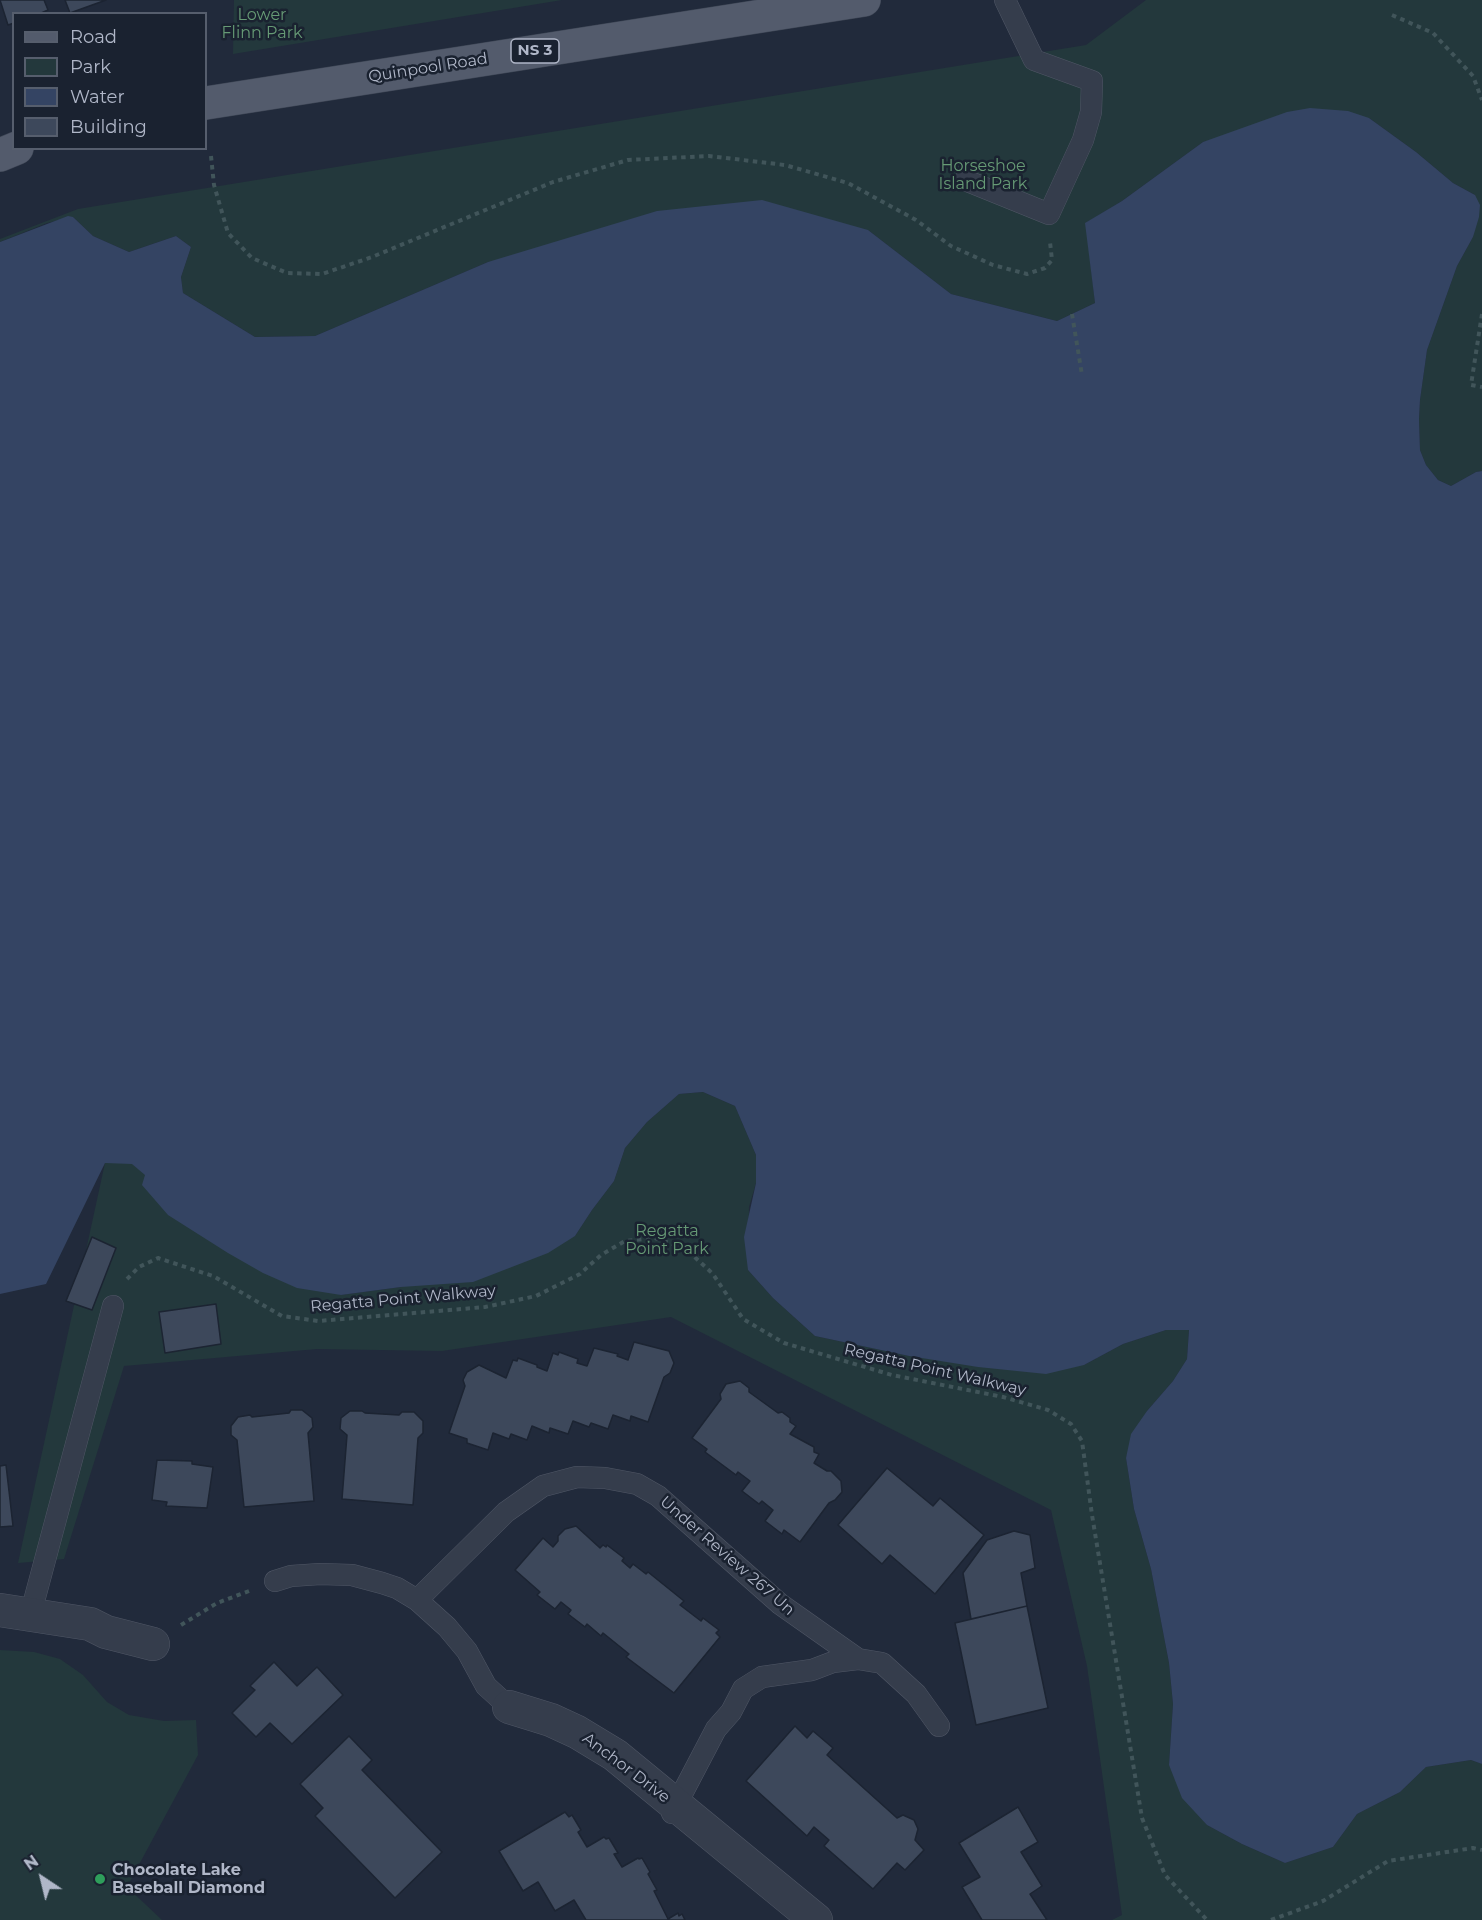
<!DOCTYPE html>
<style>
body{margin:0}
#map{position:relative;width:1482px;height:1920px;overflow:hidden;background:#212a3b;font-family:Montserrat,sans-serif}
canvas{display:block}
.legend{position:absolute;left:12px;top:12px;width:195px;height:138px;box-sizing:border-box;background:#1a2230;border:2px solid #565e6d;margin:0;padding:8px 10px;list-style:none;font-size:18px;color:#b0b7c8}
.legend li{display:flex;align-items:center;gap:12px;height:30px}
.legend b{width:30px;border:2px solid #565e6d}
.north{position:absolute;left:12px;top:1848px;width:60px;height:60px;-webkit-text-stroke:4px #1a2230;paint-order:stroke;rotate:325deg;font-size:16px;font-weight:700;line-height:24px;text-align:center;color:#b0b7c8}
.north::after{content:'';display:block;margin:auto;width:21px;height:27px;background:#b0b7c8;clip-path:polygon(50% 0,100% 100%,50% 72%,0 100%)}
</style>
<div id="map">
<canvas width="1482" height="1920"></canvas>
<ul class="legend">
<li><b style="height:8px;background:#535b6c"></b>Road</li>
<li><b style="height:16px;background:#23383c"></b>Park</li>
<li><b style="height:16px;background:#344463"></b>Water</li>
<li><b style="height:16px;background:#3d485b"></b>Building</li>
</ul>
<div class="north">N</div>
</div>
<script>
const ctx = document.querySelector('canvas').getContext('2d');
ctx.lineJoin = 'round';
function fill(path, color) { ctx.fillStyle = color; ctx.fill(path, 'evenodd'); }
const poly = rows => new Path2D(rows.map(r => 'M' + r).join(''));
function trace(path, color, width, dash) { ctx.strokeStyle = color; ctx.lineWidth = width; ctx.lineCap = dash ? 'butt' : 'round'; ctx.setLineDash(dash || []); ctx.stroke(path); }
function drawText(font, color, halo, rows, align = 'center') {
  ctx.font = font + ' Montserrat,sans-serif'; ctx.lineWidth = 5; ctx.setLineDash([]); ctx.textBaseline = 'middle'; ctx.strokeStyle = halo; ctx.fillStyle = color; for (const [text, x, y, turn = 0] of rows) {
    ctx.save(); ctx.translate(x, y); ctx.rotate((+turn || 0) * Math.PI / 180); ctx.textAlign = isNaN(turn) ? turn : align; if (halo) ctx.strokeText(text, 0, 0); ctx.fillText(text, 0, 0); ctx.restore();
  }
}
const green = poly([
 [234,0,562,0,233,54],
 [1146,0,1482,0,1482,471,1476,472,1451,486,1438,480,1426,465,1420,450,1419,419,1420,400,1427,350,1457,266,1473,237,1475,195,1453,183,1416,152,1369,118,1203,142,1122,201,1086,223,1095,303,1057,321,951,294,868,230,488,262,315,336,255,337,183,293,181,277,191,247,176,236,129,252,93,236,73,217,47,223,0,242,0,239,78,209,1086,45],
 [703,1092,735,1106,756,1155,756,1183,749,1207,748,1270,773,1298,815,1336,909,1356,940,1360,1084,1365,1123,1344,1166,1330,1189,1329,1187,1359,1173,1381,1147,1411,1126,1458,1134,1509,1151,1569,1169,1663,1173,1704,1169,1765,1207,1825,1242,1844,1285,1863,1333,1847,1357,1814,1400,1792,1426,1767,1471,1760,1482,1764,1482,1920,1112,1920,1122,1915,1087,1666,1051,1510,671,1317,442,1351,317,1349,124,1366,64,1559,18,1563,105,1163,132,1163,146,1175,341,1295,401,1287,575,1236,592,1210,614,1181,625,1148,647,1122,679,1094],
 [0,1650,34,1652,60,1659,83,1675,107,1702,129,1715,164,1721,196,1720,198,1755,127,1887,162,1920,0,1920]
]);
const water = poly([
 [1310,108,1348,111,1369,118,1416,152,1453,183,1475,195,1480,205,1479,217,1473,237,1457,266,1427,350,1420,400,1419,419,1420,450,1426,465,1438,480,1451,486,1476,472,1482,471,1482,1764,1471,1760,1426,1767,1400,1792,1357,1814,1333,1847,1285,1863,1242,1844,1207,1825,1182,1798,1169,1765,1173,1704,1169,1663,1151,1569,1134,1509,1126,1458,1131,1434,1147,1411,1173,1381,1187,1359,1189,1330,1166,1330,1123,1344,1084,1365,1046,1374,978,1367,909,1356,815,1336,773,1298,748,1270,744,1237,756,1183,756,1155,735,1106,703,1092,679,1094,647,1122,625,1148,614,1181,592,1210,575,1236,548,1253,473,1282,401,1287,341,1295,297,1288,263,1273,228,1253,168,1215,142,1185,145,1175,132,1164,105,1163,46,1284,0,1294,0,242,68,216,73,217,93,236,129,252,176,236,191,247,181,277,183,293,255,337,315,336,488,262,657,211,762,200,868,230,951,294,1057,321,1095,303,1085,223,1122,201,1203,142,1287,112]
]);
const building = poly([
 [0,0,44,0,48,10,39,14,14,14,14,23,8,25,0,0],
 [65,0,106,0,70,13,65,0],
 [92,1237,116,1248,92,1310,66,1301,92,1237],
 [216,1304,221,1344,165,1353,159,1312,216,1304],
 [634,1342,669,1351,674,1363,670,1373,664,1377,648,1422,631,1416,630,1421,613,1415,608,1429,591,1423,589,1427,573,1421,568,1434,550,1428,549,1433,532,1426,527,1440,511,1434,509,1439,493,1433,488,1450,467,1443,467,1439,449,1433,465,1386,463,1380,467,1372,479,1365,506,1378,513,1360,517,1361,518,1358,537,1365,537,1367,547,1371,553,1353,558,1355,559,1352,578,1359,577,1363,587,1366,594,1348,618,1354,617,1356,628,1360,634,1342],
 [740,1381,749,1388,749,1392,778,1413,782,1412,790,1418,790,1422,796,1426,790,1434,814,1447,814,1452,819,1454,814,1463,827,1471,831,1471,841,1481,842,1492,835,1500,829,1503,800,1542,784,1530,782,1534,765,1521,773,1510,762,1501,759,1504,742,1491,750,1481,738,1472,736,1475,705,1452,707,1449,692,1438,721,1399,720,1394,726,1384,740,1381],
 [291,1410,302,1410,312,1418,313,1427,308,1433,314,1501,244,1507,237,1440,231,1435,231,1426,238,1417,250,1415,252,1417,289,1413,291,1410],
 [350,1411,362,1411,365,1413,399,1415,402,1412,414,1412,423,1421,423,1433,418,1438,413,1505,342,1499,347,1435,340,1429,341,1418,350,1411],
 [157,1460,192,1461,192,1464,213,1467,207,1508,166,1506,167,1502,152,1500,157,1460],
 [6,1465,13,1526,0,1527,0,1466,6,1465],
 [887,1468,933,1506,940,1498,984,1535,935,1594,890,1555,882,1564,838,1525,887,1468],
 [576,1526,600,1548,603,1545,606,1547,607,1545,624,1558,622,1561,630,1568,633,1564,646,1574,648,1572,684,1601,680,1605,701,1621,703,1618,719,1630,716,1633,720,1637,674,1693,626,1657,629,1654,603,1633,601,1636,587,1624,585,1627,568,1614,571,1610,561,1602,555,1609,537,1595,540,1592,515,1570,543,1538,553,1547,558,1541,558,1536,565,1529,576,1526],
 [1014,1531,1030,1535,1035,1568,1021,1573,1027,1606,971,1619,963,1573,987,1540,1014,1531],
 [1027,1606,1048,1708,976,1725,955,1623,1027,1606],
 [274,1662,297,1686,317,1667,343,1695,292,1744,270,1723,256,1737,232,1713,255,1690,250,1686,274,1662],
 [795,1726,807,1738,813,1731,833,1748,827,1755,897,1818,903,1815,914,1820,918,1829,915,1840,924,1850,905,1870,897,1863,873,1889,824,1846,829,1840,814,1827,807,1836,746,1781,795,1726],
 [349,1736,372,1760,362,1770,442,1852,395,1898,315,1816,323,1808,300,1784,349,1736],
 [1018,1807,1038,1842,1021,1852,1042,1886,1030,1894,1047,1920,982,1920,962,1887,980,1877,959,1843,1018,1807],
 [565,1812,569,1817,572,1815,581,1830,578,1832,587,1847,604,1837,606,1839,609,1838,618,1853,614,1854,622,1867,638,1858,639,1859,642,1858,650,1872,648,1874,657,1890,654,1891,668,1919,678,1913,679,1916,682,1914,685,1920,586,1920,574,1900,555,1911,538,1882,523,1891,499,1851,565,1812]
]);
const path = poly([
 [1392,15,1433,33,1473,76,1482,100],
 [211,156,214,185,228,233,252,258,287,273,322,274,372,257,553,182,628,160,709,156,785,165,848,183,916,220,951,246,993,265,1027,274,1045,268,1052,260,1050,242],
 [1072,314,1082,375],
 [1482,314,1471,385,1482,387],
 [127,1279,139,1267,158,1258,213,1276,282,1316,318,1321,485,1307,536,1296,580,1274,601,1255,625,1241,655,1238,686,1249,713,1274,743,1319,784,1343,892,1375,1003,1397,1048,1410,1071,1424,1082,1441,1092,1515,1142,1818,1165,1875,1207,1920],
 [181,1625,217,1603,249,1591],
 [1271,1920,1323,1901,1388,1861,1473,1848,1482,1850]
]);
const lane = poly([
 [965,180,1049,214,1083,140,1091,112,1092,81,1034,60,1005,0],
 [275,1581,291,1576,320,1574,352,1575,382,1583,397,1588,417,1600,447,1627,467,1651,486,1686,509,1707],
 [417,1600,506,1512,543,1486,577,1477,605,1478,637,1484,658,1496,780,1604,858,1659],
 [30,1616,113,1306],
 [675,1813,672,1813,716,1729,731,1712,743,1689,762,1677,812,1670,833,1662,858,1659,882,1663,916,1694,939,1726]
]);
const street = poly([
 [0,1610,90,1624,106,1632,153,1644],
 [509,1707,551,1720,577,1732,615,1755,816,1920]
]);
const primary = poly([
 [206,103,864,0],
 [0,155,17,148]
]);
const markers = [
 [100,1879,6,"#2e9e5b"]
];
const shields = [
 [535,51,48]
];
const shieldNames = [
 ["NS 3",535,51]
];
const parkNames = [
 ["Lower",262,15],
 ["Flinn Park",262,33],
 ["Horseshoe",983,166],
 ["Island Park",983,184],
 ["Regatta",667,1231],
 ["Point Park",667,1249]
];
const streetNames = [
 ["Quinpool Road",428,68,-9],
 ["Regatta Point Walkway",403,1299,-5],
 ["Regatta Point Walkway",935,1370,13],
 ["Under Review 267 Un",727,1556,41],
 ["Anchor Drive",626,1768,37]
];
const poiNames = [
 ["Chocolate Lake",112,1870],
 ["Baseball Diamond",112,1888]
];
fill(green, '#23383c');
fill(water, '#344463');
fill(building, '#3d485b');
trace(building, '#1c2432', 1.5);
trace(lane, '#505766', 22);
trace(street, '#505766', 34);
trace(primary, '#3e4655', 34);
trace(path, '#41555a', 4, [4.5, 4.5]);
trace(lane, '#353d4c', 21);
trace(street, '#353d4c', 33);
trace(primary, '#535b6c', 33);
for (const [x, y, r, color] of markers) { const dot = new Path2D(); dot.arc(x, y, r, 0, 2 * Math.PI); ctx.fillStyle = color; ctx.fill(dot); trace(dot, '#1a2230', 2); }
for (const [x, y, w] of shields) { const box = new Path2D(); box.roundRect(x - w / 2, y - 12, w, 24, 4.5); ctx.fillStyle = '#1a2230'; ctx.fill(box); trace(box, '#b0b7c8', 1.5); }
drawText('bold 15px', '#b0b7c8', null, shieldNames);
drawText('16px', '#669a75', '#1a2230', parkNames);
drawText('16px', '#b0b7c8', '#1a2230', streetNames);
drawText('bold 16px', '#b0b7c8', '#1a2230', poiNames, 'left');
</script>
